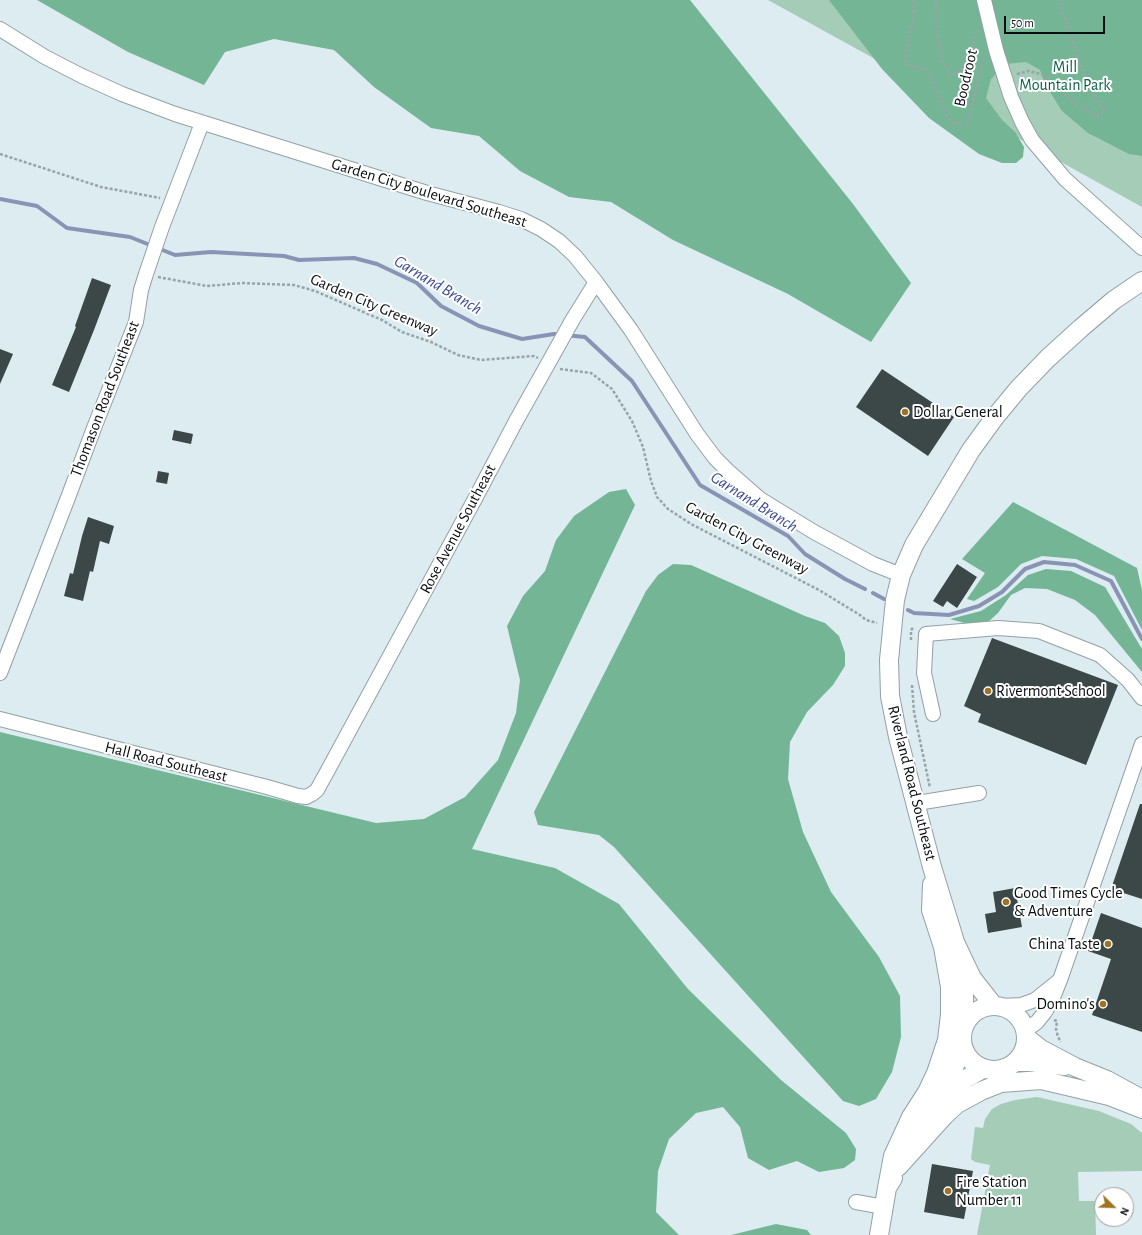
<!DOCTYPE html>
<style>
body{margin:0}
#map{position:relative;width:1142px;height:1235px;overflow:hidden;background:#dcecf0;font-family:"Alegreya Sans",sans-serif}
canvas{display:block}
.north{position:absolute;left:1094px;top:1187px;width:40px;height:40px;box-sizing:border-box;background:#fff;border:1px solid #9c9e9f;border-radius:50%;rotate:113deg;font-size:11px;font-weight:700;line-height:16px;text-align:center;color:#080d0f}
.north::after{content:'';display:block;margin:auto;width:14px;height:18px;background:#9e7322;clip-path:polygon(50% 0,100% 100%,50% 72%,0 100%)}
.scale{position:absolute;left:1004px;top:16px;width:101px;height:18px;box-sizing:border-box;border:2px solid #080d0f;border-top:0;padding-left:5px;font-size:12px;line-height:14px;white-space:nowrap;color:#080d0f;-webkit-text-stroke:3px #fff;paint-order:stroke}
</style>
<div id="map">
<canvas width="1142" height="1235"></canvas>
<div class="north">N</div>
<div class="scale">50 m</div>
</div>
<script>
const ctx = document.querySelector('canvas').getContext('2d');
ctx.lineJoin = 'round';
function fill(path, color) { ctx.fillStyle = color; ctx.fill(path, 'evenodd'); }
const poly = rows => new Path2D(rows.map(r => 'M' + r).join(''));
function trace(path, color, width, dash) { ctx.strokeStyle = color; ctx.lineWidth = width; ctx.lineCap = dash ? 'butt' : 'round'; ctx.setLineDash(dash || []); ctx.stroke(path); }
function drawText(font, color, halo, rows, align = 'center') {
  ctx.font = font + ' "Alegreya Sans",sans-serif'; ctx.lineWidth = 4; ctx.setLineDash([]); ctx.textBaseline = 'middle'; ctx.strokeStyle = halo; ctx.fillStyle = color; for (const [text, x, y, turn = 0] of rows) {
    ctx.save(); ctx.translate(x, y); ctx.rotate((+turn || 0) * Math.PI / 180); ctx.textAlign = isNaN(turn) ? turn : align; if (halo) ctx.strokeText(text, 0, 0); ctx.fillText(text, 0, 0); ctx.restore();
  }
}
const green = poly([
 [768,0,1142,0,1142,207,971,112],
 [1037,1097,1099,1111,1131,1124,1142,1133,1142,1171,1078,1172,1079,1201,1095,1201,1096,1235,977,1235,990,1165,975,1162,971,1159,975,1127,983,1128,985,1119,992,1109,1001,1104,1015,1100]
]);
const forest = poly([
 [37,0,690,0,853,204,911,283,871,342,788,294,673,240,611,202,569,197,520,171,479,136,431,128,374,87,334,50,274,39,225,52,204,85,128,52],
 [829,0,1142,0,1142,156,1129,154,1088,133,1062,111,1045,84,1040,70,1026,62,1005,64,991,79,986,98,1002,120,1015,132,1024,147,1023,157,1016,163,1002,163,979,154,929,118,882,69],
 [626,489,635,505,472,849,555,868,619,904,688,989,781,1080,846,1133,856,1149,855,1160,844,1168,819,1172,797,1161,769,1170,748,1158,740,1127,723,1107,696,1113,669,1139,658,1171,656,1212,679,1235,0,1235,0,732,376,823,424,819,465,797,498,760,516,713,520,680,507,626,523,596,545,571,556,540,574,516,609,492],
 [1013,502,1137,568,1142,590,1142,630,1114,576,1076,559,1042,556,1021,564,998,587,974,601,967,599,985,573,962,559],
 [673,564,691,565,805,616,825,623,839,636,845,653,845,666,833,685,807,712,790,742,788,779,803,832,831,892,879,957,900,996,901,1037,892,1072,876,1099,859,1106,843,1101,614,847,599,835,538,825,534,812,646,591,658,575],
 [1046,569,1071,571,1105,587,1142,649,1142,672,1095,615,1075,600,1047,589,1025,588,1011,595,998,613,988,622,972,625,950,619,981,611,1006,595,1028,575],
 [776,1224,807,1230,811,1235,731,1235]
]);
const stream = poly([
 [0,199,37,206,67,228,130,237,175,255,211,252,284,256,299,260,354,258,377,264,417,283,441,306,479,326,522,339,554,334,585,337,632,381,700,485,788,536,805,554,845,579,865,589],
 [873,593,884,599],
 [908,610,914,613,949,615,979,606,1002,592,1025,569,1044,562,1075,565,1111,581,1142,639]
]);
const building = poly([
 [92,278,111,285,94,330,69,392,52,385,76,327,75,326],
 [0,349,13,354,0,384],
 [882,369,954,417,928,456,856,407],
 [174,430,193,434,191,444,172,440],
 [158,471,169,473,167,484,156,482],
 [88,517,114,526,109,544,100,541,93,572,90,571,83,601,64,596,70,573,73,574,82,536],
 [957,564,977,577,957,608,947,601,943,607,933,601],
 [992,638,1118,685,1086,765,978,722,981,714,964,706],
 [1140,804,1142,804,1142,899,1111,889],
 [1015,888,1022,927,988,933,985,914,996,912,993,892],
 [1101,913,1142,928,1142,1032,1092,1015,1111,959,1088,951],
 [932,1164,973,1171,964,1219,924,1212]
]);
const path = poly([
 [914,0,913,21,905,64,926,70,932,81,951,123,967,124,984,58],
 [936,0,936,29,943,62,952,76,961,70,971,55,977,30],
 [1017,74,1029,71,1044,75,1076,104,1097,116,1105,111,1091,92,1075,49,1060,0],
 [0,154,101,187,160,198],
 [158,277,207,286,242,283,294,285,315,291,382,320,402,332,431,342,458,355,481,360,534,356,538,358],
 [560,369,591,373,612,389,632,421,643,447,651,481,657,497,668,509,691,524,819,590,860,615,866,620,877,623],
 [911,640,911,630,913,628],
 [912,685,914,712,930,788],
 [1054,1020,1057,1021,1056,1029,1058,1037,1061,1042]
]);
const minor = poly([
 [984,0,996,50,1011,97,1022,122,1032,140,1065,179,1142,248],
 [0,29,45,57,82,76,122,94,175,114,427,193,499,212,521,219,541,229,559,241,575,256,596,282,631,330,697,434,715,458,728,471,760,499,814,532,873,564,901,575],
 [0,673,69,495,94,428,136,322,141,290,146,274,162,227,202,123],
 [933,714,924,673,926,634,998,628,1039,631,1100,655,1128,680,1142,698],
 [0,719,267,787,298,796,306,797,312,794,317,790,328,770,476,497,516,421,573,319,596,282],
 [917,803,979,793],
 [1060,980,1142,744],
 [1002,1006,1021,1005,1035,1000,1060,980,1052,1000,1045,1012,1037,1022,1026,1030],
 [856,1202,884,1207]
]);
const major = poly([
 [959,963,964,995,964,1027],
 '962 1038a32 32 0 1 1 64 0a32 32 0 1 1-64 0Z',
 [994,1006,972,978,955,942,932,867,898,737,890,696,889,660,895,600,901,575,914,545,971,450,995,417,1019,388,1048,358,1081,328,1114,300,1142,281],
 [1027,1038,1041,1049,1075,1067,1107,1080,1140,1098],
 [1017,1062,1033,1062,1064,1066],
 [941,1100,965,1079,983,1069],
 [915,1136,933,1107,956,1063,962,1036],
 [898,1167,945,1115,957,1104,981,1091,1001,1083,1041,1080,1109,1096,1142,1109],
 [887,1188,893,1156,911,1117,927,1092,936,1073,947,1040,950,1014,950,987,943,947,931,910,932,884],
 [879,1235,887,1188,893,1178]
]);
const markers = [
 [905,412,4,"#9e7322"],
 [988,691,4,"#9e7322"],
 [1006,902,4,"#9e7322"],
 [1108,944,4,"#9e7322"],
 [1103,1004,4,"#9e7322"],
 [948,1191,4,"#9e7322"]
];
const parkNames = [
 ["Mill",1065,67],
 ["Mountain Park",1065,85]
];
const streetNames = [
 ["Boodroot",966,78,-77],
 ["Garden City Boulevard Southeast",429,193,17],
 ["Garden City Greenway",374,305,23],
 ["Thomason Road Southeast",105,399,-69],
 ["Rose Avenue Southeast",458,529,-62],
 ["Garden City Greenway",747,538,28],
 ["Hall Road Southeast",166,762,14],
 ["Riverland Road Southeast",912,783,76]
];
const poiNames = [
 ["Dollar General",913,412],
 ["Rivermont School",996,691],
 ["Good Times Cycle",1014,893],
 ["& Adventure",1014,911],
 ["China Taste",1100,944,"right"],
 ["Domino's",1095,1004,"right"],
 ["Fire Station",956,1182],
 ["Number 11",956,1200]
];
const waterNames = [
 ["Garnand Branch",438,285,31],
 ["Garnand Branch",754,502,32]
];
fill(green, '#a5ccb7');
fill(forest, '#73b594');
trace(stream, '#8994b5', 4);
fill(building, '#3b4847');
trace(minor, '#92a1a5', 16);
trace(major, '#92a1a5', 20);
trace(path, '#98a4a8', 2.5, [3, 2]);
trace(minor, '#fff', 14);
trace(major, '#fff', 18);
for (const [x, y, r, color] of markers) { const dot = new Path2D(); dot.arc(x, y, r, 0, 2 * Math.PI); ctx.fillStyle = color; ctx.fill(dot); trace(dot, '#fff', 1.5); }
drawText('16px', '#0b5f40', '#fff', parkNames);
drawText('16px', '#080d0f', '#fff', streetNames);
drawText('16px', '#080d0f', '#fff', poiNames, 'left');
drawText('italic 17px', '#3e4d91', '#fff', waterNames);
</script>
